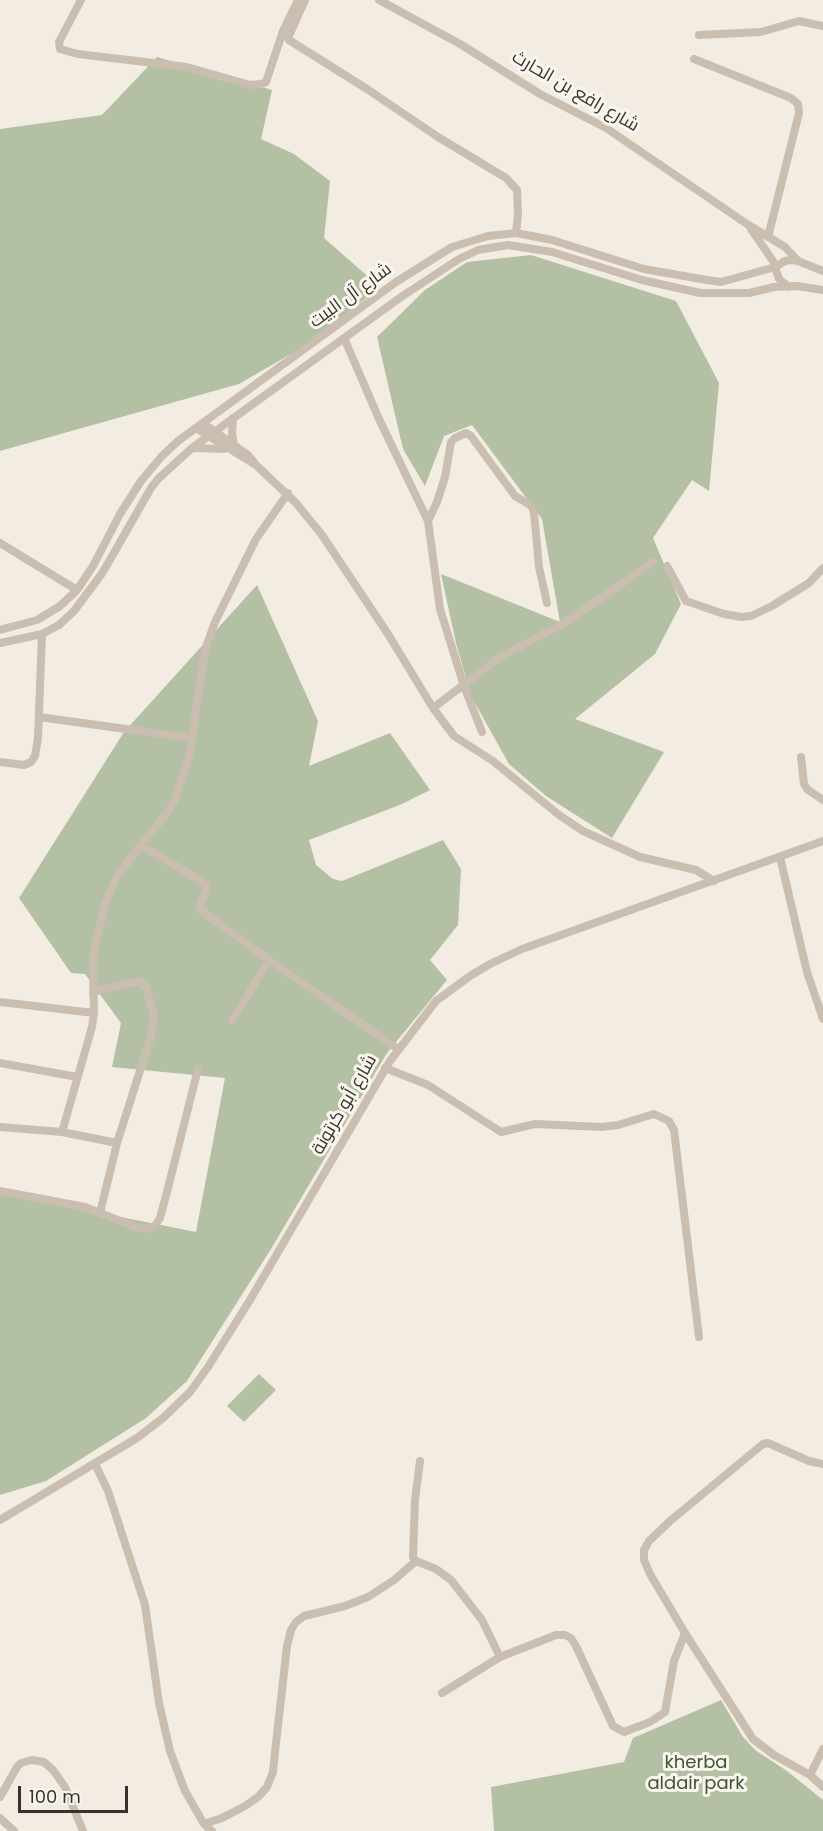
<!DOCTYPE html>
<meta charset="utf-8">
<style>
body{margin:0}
#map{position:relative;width:823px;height:1831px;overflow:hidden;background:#f2ece2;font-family:Poppins,sans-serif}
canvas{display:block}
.scale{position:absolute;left:18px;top:1786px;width:110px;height:27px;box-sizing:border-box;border:3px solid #39322c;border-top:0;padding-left:8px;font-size:18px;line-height:21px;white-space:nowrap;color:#39322c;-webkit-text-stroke:4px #f9f6ef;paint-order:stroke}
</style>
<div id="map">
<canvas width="823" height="1831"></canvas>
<div class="scale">100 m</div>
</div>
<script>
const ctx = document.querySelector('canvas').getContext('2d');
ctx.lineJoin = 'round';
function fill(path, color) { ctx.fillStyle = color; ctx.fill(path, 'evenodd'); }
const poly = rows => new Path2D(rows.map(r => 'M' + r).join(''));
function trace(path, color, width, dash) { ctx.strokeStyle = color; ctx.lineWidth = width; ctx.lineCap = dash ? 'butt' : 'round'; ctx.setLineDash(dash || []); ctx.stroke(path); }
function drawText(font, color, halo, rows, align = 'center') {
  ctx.font = font + ' Poppins,Cairo,sans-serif'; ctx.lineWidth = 6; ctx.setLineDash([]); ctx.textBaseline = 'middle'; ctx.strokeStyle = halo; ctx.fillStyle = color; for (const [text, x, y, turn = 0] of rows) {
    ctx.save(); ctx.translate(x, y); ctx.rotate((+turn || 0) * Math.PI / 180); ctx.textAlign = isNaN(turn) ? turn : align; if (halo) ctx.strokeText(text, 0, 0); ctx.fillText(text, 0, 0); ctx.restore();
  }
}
const green = poly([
 [157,57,272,90,261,139,294,154,330,181,324,238,380,287,308,344,239,384,0,451,0,129,102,115],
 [531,255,676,301,719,383,709,491,692,480,653,538,681,604,655,654,575,719,664,752,612,838,546,796,509,764,471,696,456,643,441,574,560,622,542,519,472,425,444,436,425,486,403,449,377,337,425,290,467,262],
 [257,585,318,721,309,766,390,733,430,790,402,804,309,840,316,865,333,879,342,881,443,840,461,869,458,925,430,960,447,980,387,1053,271,1249,187,1381,146,1418,46,1481,0,1495,0,1193,196,1232,225,1078,112,1067,121,1023,85,974,71,973,19,898,124,732],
 [259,1374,276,1390,244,1422,227,1406],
 [721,1700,743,1737,755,1750,787,1771,823,1800,823,1831,494,1831,491,1787,624,1762,633,1738]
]);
const minor = poly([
 [81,0,59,42,60,49,78,54,187,67,250,85,261,84,266,82,283,31,298,0],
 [305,0,288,38,289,40,367,89,438,137,506,178,517,190,518,214,516,233],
 [379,0,460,44,540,94,606,128,747,224,785,247,798,261],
 [699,35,761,32,799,21,823,26],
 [694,59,791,98,798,104,799,113,768,237],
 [751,229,773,261,779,279,789,287],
 [344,338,379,419,428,521,440,609,464,686,482,732],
 [233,418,232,434,234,445],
 [203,423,248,455,254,462],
 [196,428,256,465,296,503,322,535,388,634,433,708,454,736,493,761,559,815,583,831,640,857,696,870,714,881],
 [192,448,224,449],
 [428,521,437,502,445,477,451,442,455,438,466,433,471,436,515,496,527,503,532,507,534,513,539,567,547,603],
 [0,543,77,590],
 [667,566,686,601,724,614,742,617,751,616,772,606,809,583,823,568],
 [0,630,37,620,60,606,77,590,93,566,120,514,141,481,162,456,178,441,396,282,452,247,488,236,516,233,552,240,644,269,707,280,721,282,775,267,785,261,791,260,798,261,823,271],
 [0,643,42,634,59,625,74,611,103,572,151,488,158,479,192,448,401,297,459,259,478,250,508,245,552,252,642,280,700,293,749,293,774,287,797,286,823,290],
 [433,708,499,658,569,620,653,562],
 [39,717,191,738],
 [801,757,804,784,807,789,823,800],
 [0,762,24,765,31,762,35,756,38,738,42,634],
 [141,845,206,884,206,891,199,906,202,911,269,960,398,1049],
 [780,857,807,972,823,1019],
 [93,992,140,981,146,988,154,1016,151,1036,117,1143,100,1213],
 [0,1002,94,1013,92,1027,62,1132],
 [94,1013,93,971,94,951,105,904,116,878,141,845,168,812,175,799,190,752,202,668,206,647,215,622,256,539,288,493],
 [232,1021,269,960],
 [0,1063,77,1077],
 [385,1068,428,1085,501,1132,535,1124,602,1127,618,1125,654,1114,669,1121,674,1130,699,1337],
 [0,1127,62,1132,117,1143],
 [0,1191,85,1207,138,1228,148,1229,155,1226,160,1218,167,1192,198,1069],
 [420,1461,415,1500,413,1557,416,1561,436,1569,451,1580,482,1620,500,1657],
 [95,1464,108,1491,145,1605,159,1703,170,1751,185,1791,204,1824,212,1831],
 [823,1464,809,1461,768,1443,763,1444,670,1521,649,1541,644,1550,644,1560,650,1574,685,1633,753,1739,774,1755,810,1775,823,1787],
 [0,1520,137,1438,163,1418,190,1392,208,1367,250,1300,390,1061,436,1001,470,976,490,964,522,949,823,841],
 [442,1693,500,1657,556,1635,565,1635,571,1638,576,1646,613,1726,624,1732,650,1722,665,1712,674,1661,685,1633],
 [810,1775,823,1749],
 [0,1797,17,1767,21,1763,32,1760,44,1762,53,1770,65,1787,83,1831],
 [0,1818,14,1831],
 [204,1824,222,1818,245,1806,258,1797,267,1787,273,1772,274,1761,287,1646,291,1630,296,1622,304,1616,345,1606,368,1597,394,1580,416,1561]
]);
const streetNames = [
 ["شارع رافع بن الحارث",575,92,30],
 ["شارع آل البيت",351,296,-36],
 ["شارع أبو كرتونة",345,1105,-60]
];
const parkNames = [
 ["kherba",696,1763],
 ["aldair park",696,1784]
];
fill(green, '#b3c0a3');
trace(minor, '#c9beaf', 8);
drawText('18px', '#39322c', '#f9f6ef', streetNames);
drawText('18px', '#445433', '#f9f6ef', parkNames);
</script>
